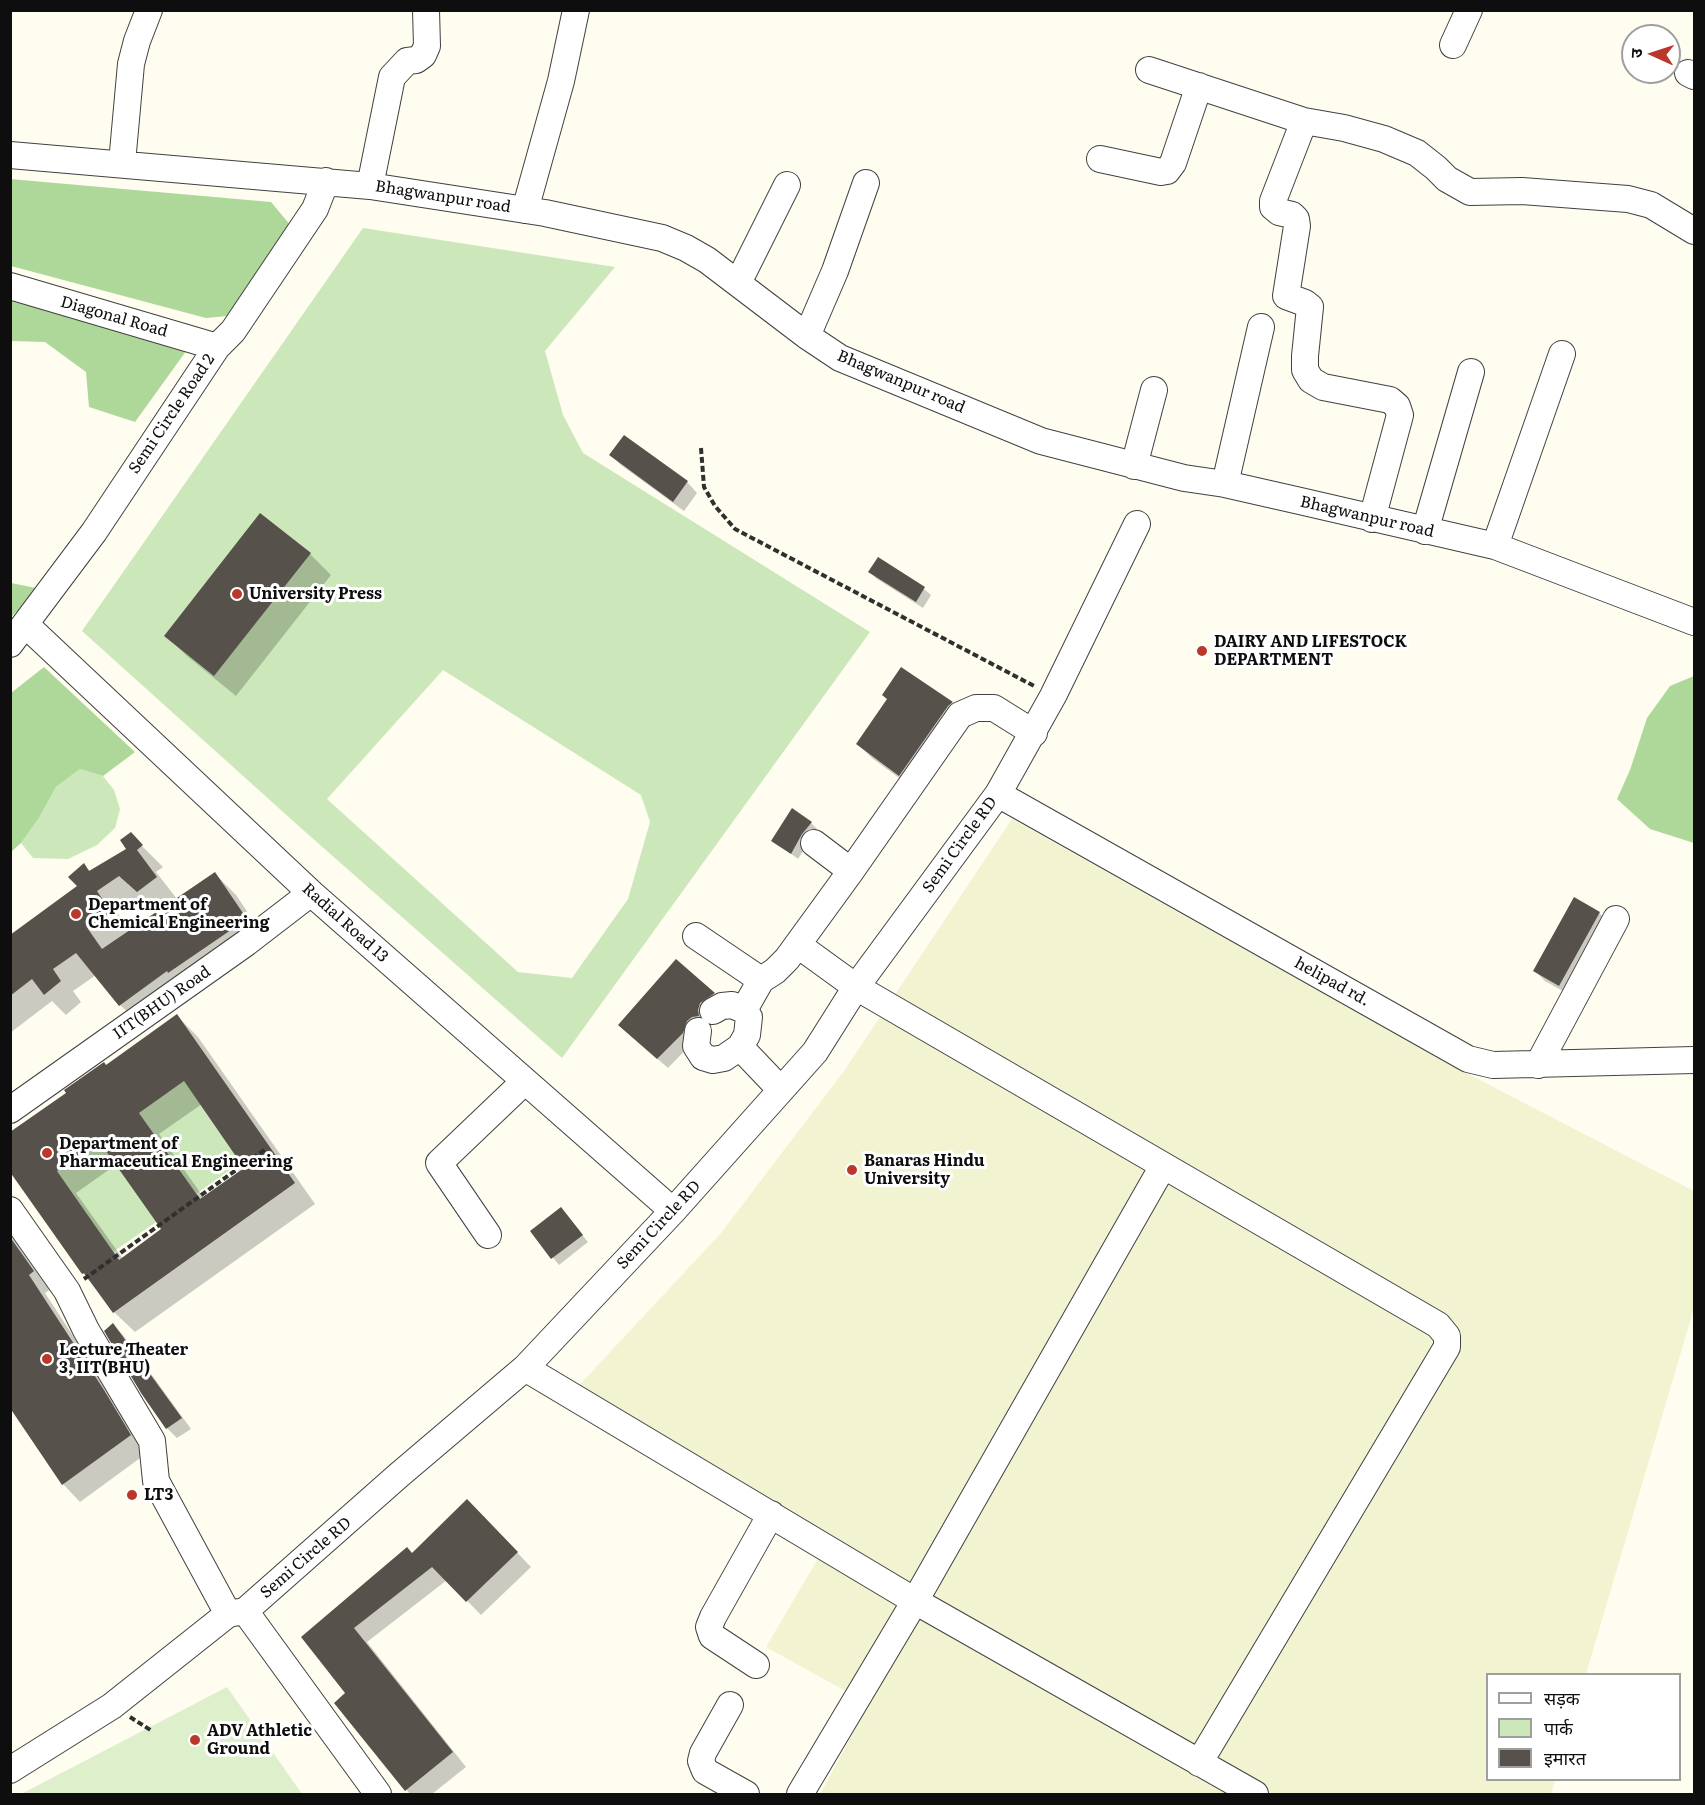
<!DOCTYPE html>
<meta charset="utf-8">
<style>
body{margin:0}
#map{position:relative;width:1705px;height:1805px;overflow:hidden;background:#fefdf0;font-family:Literata,"Noto Sans Devanagari",serif}
canvas{display:block}
.frame{position:absolute;inset:0;border:12px solid #0e0e0e;pointer-events:none}
.legend{position:absolute;left:1486px;top:1673px;width:195px;height:108px;box-sizing:border-box;background:#fff;border:2px solid #9f9f9f;margin:0;padding:8px 10px;list-style:none;font-size:18px;color:#0e0e0e}
.legend li{display:flex;align-items:center;gap:12px;height:30px}
.legend b{width:30px;border:2px solid #9f9f9f}
.north{position:absolute;left:1621px;top:24px;width:60px;height:60px;box-sizing:border-box;background:#fff;border:2px solid #9f9f9f;border-radius:50%;rotate:273deg;font-size:16px;font-weight:700;line-height:24px;text-align:center;color:#0e0e0e}
.north::after{content:'';display:block;margin:auto;width:21px;height:27px;background:#b9372b;clip-path:polygon(50% 0,100% 100%,50% 72%,0 100%)}
</style>
<div id="map">
<canvas width="1705" height="1805"></canvas>
<div class="frame"></div>
<ul class="legend">
<li><b style="height:8px;background:#fff"></b>सड़क</li>
<li><b style="height:16px;background:#cce8ba"></b>पार्क</li>
<li><b style="height:16px;background:#56514b"></b>इमारत</li>
</ul>
<div class="north">उ</div>
</div>
<script>
const ctx = document.querySelector('canvas').getContext('2d');
ctx.lineJoin = 'round';
function fill(path, color) { ctx.fillStyle = color; ctx.fill(path, 'evenodd'); }
const poly = rows => new Path2D(rows.map(r => 'M' + r).join(''));
function trace(path, color, width, dash) { ctx.strokeStyle = color; ctx.lineWidth = width; ctx.lineCap = dash ? 'butt' : 'round'; ctx.setLineDash(dash || []); ctx.stroke(path); }
function drawText(font, color, halo, rows, align = 'center') {
  ctx.font = font + ' Literata,serif'; ctx.lineWidth = 6; ctx.setLineDash([]); ctx.textBaseline = 'middle'; ctx.strokeStyle = halo; ctx.fillStyle = color; for (const [text, x, y, turn = 0] of rows) {
    ctx.save(); ctx.translate(x, y); ctx.rotate((+turn || 0) * Math.PI / 180); ctx.textAlign = isNaN(turn) ? turn : align; if (halo) ctx.strokeText(text, 0, 0); ctx.fillText(text, 0, 0); ctx.restore();
  }
}
const farmland = poly([
 [1012,819,1447,1063,1694,1191,1694,1308,1586,1674,1488,1674,1488,1780,1555,1780,1551,1794,820,1794,869,1704,766,1647,825,1547,572,1393,721,1233,844,1071]
]);
const green = poly([
 [363,228,615,267,545,351,563,415,583,453,870,632,562,1058,302,829,82,631],
 [443,670,641,795,650,822,628,899,572,978,518,972,327,799],
 [80,769,103,776,114,790,120,809,115,828,97,845,68,859,33,858,21,843,39,818,56,787],
 [184,1081,241,1162,196,1194,139,1113],
 [99,1141,156,1222,113,1252,57,1171]
]);
const forest = poly([
 [10,179,271,202,296,232,249,314,206,318,11,266],
 [11,297,189,347,135,422,89,407,86,372,45,342,11,341],
 [11,583,41,589,11,617],
 [44,667,135,752,103,776,80,769,56,787,39,818,21,843,11,852,11,693],
 [1694,676,1694,843,1650,829,1617,799,1630,770,1647,718,1670,686]
]);
const pitch = poly([
 [227,1687,302,1794,21,1794]
]);
const shadow = poly([
 [611,455,687,482,697,493,684,511,621,465],
 [260,515,310,554,331,575,236,696,187,656,166,636],
 [878,559,924,589,931,595,923,608,877,579,870,572],
 [901,669,952,703,965,717,914,789,872,758,858,744,889,699],
 [811,823,817,829,798,859,773,840],
 [130,834,163,867,156,872,177,899,215,874,236,895,267,941,141,1025,120,1005,96,975,73,991,81,1002,66,1015,52,1001,10,1033,10,937,79,886,84,865,91,872,128,849],
 [141,896,159,912,130,932,117,912],
 [1599,913,1610,923,1570,995,1545,981,1535,971],
 [676,961,724,1004,708,1021,709,1026,668,1068,630,1035],
 [177,1016,198,1037,315,1204,135,1332,114,1312,83,1273,10,1169,106,1067],
 [202,1104,246,1168,204,1198,159,1134],
 [117,1164,163,1229,123,1259,76,1193],
 [561,1209,588,1242,559,1265,532,1232],
 [10,1218,51,1289,45,1293,121,1409,147,1453,80,1502,63,1484,10,1405],
 [113,1325,123,1335,191,1429,177,1438,167,1428],
 [481,1515,531,1567,481,1615,447,1580,367,1642,466,1767,432,1794,410,1794,336,1703,347,1693,304,1637,413,1555]
]);
const building = poly([
 [624,435,688,481,673,502,609,455],
 [260,513,311,553,214,676,164,636],
 [878,557,925,587,916,602,868,572],
 [901,667,953,702,948,706,899,776,856,744,887,699,882,695],
 [792,808,812,822,802,834,791,854,771,841],
 [131,832,143,845,137,850,157,877,137,892,119,876,97,891,111,912,88,929,102,949,215,872,247,919,168,973,167,971,119,1006,76,953,53,969,61,981,44,995,32,979,10,996,10,935,77,886,68,877,84,863,89,871,126,849,120,840],
 [1574,897,1600,912,1559,986,1533,971],
 [676,959,715,993,700,1003,698,1010,699,1016,692,1017,687,1021,683,1033,657,1059,618,1025],
 [177,1014,295,1183,113,1313,84,1273,82,1274,10,1172,10,1132,66,1093,64,1090,104,1062,106,1065],
 [184,1081,244,1168,200,1199,139,1113],
 [99,1141,161,1229,119,1260,57,1171],
 [561,1207,583,1235,551,1259,530,1231],
 [10,1237,34,1271,29,1275,104,1390,131,1435,62,1485,10,1408],
 [113,1323,182,1418,166,1429,141,1393,104,1331],
 [467,1499,518,1552,466,1602,432,1567,354,1628,453,1752,405,1791,334,1703,345,1693,301,1637,407,1547,412,1553]
]);
const path = poly([
 [701,448,704,487,715,506,735,529,1036,687],
 [84,1279,267,1148],
 [130,1717,152,1731]
]);
const minor = poly([
 [1453,45,1469,10],
 [1149,70,1304,121,1344,128,1384,139,1417,153,1436,168,1447,179,1470,192,1522,191,1628,199,1651,205,1694,231],
 [1688,73,1694,76],
 [1304,121,1273,201,1273,207,1279,212,1292,215,1296,219,1297,226,1286,296,1305,303,1310,307,1305,356,1305,370,1311,380,1323,387,1390,400,1397,406,1400,415,1372,519],
 [10,155,370,186,545,213,662,238,686,248,707,260,807,336,840,358,1041,441,1184,478,1225,484,1300,501,1495,546,1694,622],
 [1100,159,1161,172,1167,171,1173,163,1199,86],
 [122,163,131,64,137,41,149,10],
 [370,186,392,77,407,61,416,60,423,55,427,46,426,10],
 [525,210,561,81,576,10],
 [738,283,787,185],
 [10,286,217,347],
 [807,336,835,271,866,183],
 [1134,466,1154,390],
 [1225,484,1261,327],
 [1425,531,1471,372],
 [1495,546,1562,354],
 [26,625,311,893,673,1211],
 [10,644,94,532,217,347,233,331,315,209,326,181],
 [998,794,1468,1059,1493,1065,1694,1060],
 [814,843,851,871],
 [696,936,761,980,744,1010,749,1017,747,1035,740,1047,781,1090],
 [798,945,856,987,1438,1325,1447,1336,1447,1347,1199,1763],
 [761,980,775,971,787,959,851,871,960,715,976,708,994,708,1034,733],
 [713,1011,722,1006,732,1005,744,1010],
 [698,1031,696,1046,703,1057,713,1060,724,1058,740,1047],
 [1538,1065,1616,919],
 [10,1110,246,943,311,893],
 [10,1210,67,1291,86,1330,152,1441,156,1481,228,1614],
 [488,1235,439,1163,525,1081],
 [525,1368,915,1601,1255,1794],
 [245,1611,378,1794],
 [756,1665,712,1636,709,1627,713,1617,771,1514],
 [730,1705,703,1753,701,1761,705,1771,746,1794],
 [10,1770,112,1706,228,1614,245,1611,399,1475,525,1368,673,1211,815,1052,856,987,998,794,1053,696,1137,524],
 [800,1794,915,1601,1163,1166]
]);
const markers = [
 [237,594,6,"#b9372b"],
 [1202,651,6,"#b9372b"],
 [76,914,6,"#b9372b"],
 [47,1153,6,"#b9372b"],
 [852,1170,6,"#b9372b"],
 [47,1359,6,"#b9372b"],
 [132,1495,6,"#b9372b"],
 [195,1740,6,"#b9372b"]
];
const streetNames = [
 ["Bhagwanpur road",443,197,9],
 ["Diagonal Road",114,317,16],
 ["Bhagwanpur road",901,382,23],
 ["Semi Circle Road 2",172,414,-56],
 ["Bhagwanpur road",1367,517,13],
 ["Semi Circle RD",960,845,-54],
 ["Radial Road 13",345,923,42],
 ["helipad rd.",1332,982,29],
 ["IIT(BHU) Road",162,1003,-35],
 ["Semi Circle RD",659,1225,-47],
 ["Semi Circle RD",306,1558,-41]
];
const poiNames = [
 ["University Press",249,594],
 ["DAIRY AND LIFESTOCK",1214,642],
 ["DEPARTMENT",1214,660],
 ["Department of",88,905],
 ["Chemical Engineering",88,923],
 ["Department of",59,1144],
 ["Pharmaceutical Engineering",59,1162],
 ["Banaras Hindu",864,1161],
 ["University",864,1179],
 ["Lecture Theater",59,1350],
 ["3, IIT(BHU)",59,1368],
 ["LT3",144,1495],
 ["ADV Athletic",207,1731],
 ["Ground",207,1749]
];
fill(farmland, '#f2f3d1');
fill(green, '#cce8ba');
fill(forest, '#aed89a');
fill(pitch, '#deefcc');
fill(shadow, '#0003');
fill(building, '#56514b');
trace(minor, '#414141', 28);
trace(path, '#303030', 4, [6, 3]);
trace(minor, '#fff', 26);
for (const [x, y, r, color] of markers) { const dot = new Path2D(); dot.arc(x, y, r, 0, 2 * Math.PI); ctx.fillStyle = color; ctx.fill(dot); trace(dot, '#fff', 2); }
drawText('16px', '#0e0e0e', '#fff', streetNames);
drawText('bold 16px', '#0e0e0e', '#fff', poiNames, 'left');
</script>
